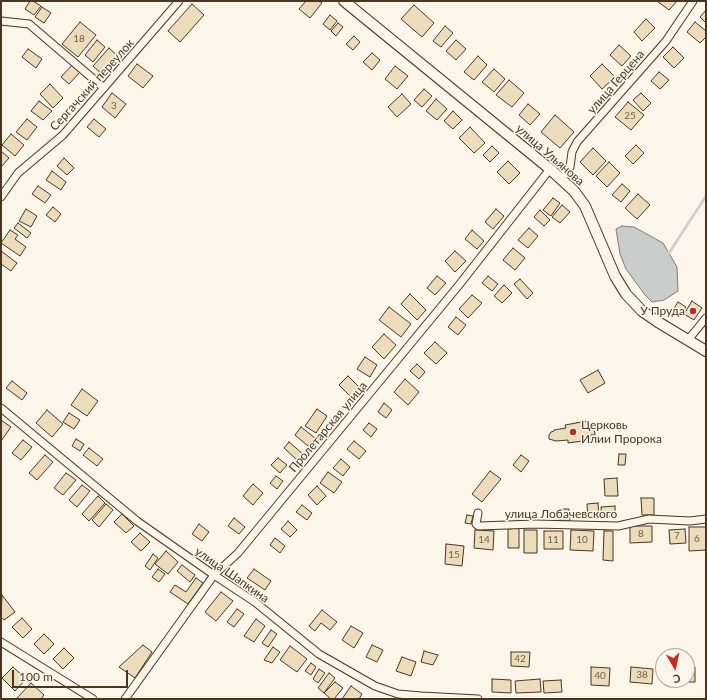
<!DOCTYPE html>
<meta charset="utf-8">
<style>
body{margin:0}
#map{position:relative;width:707px;height:700px;overflow:hidden;background:#fbf6e9;font-family:Lato,sans-serif}
canvas{display:block}
.frame{position:absolute;inset:0;border:2px solid #4a3520;pointer-events:none}
.north{position:absolute;left:655px;top:648px;width:40px;height:40px;box-sizing:border-box;background:#fbf6e9;border:1px solid #b4a999;border-radius:50%;rotate:171deg;font-size:11px;font-weight:700;line-height:16px;text-align:center;color:#4a3520}
.north::after{content:'';display:block;margin:auto;width:14px;height:18px;background:#c62828;clip-path:polygon(50% 0,100% 100%,50% 72%,0 100%)}
.scale{position:absolute;left:12px;top:670px;width:116px;height:18px;box-sizing:border-box;border:2px solid #4a3520;border-top:0;padding-left:5px;font-size:12px;line-height:14px;white-space:nowrap;color:#4a3520;-webkit-text-stroke:3px #fbf6e9;paint-order:stroke}
</style>
<div id="map">
<canvas width="707" height="700"></canvas>
<div class="frame"></div>
<div class="north">С</div>
<div class="scale">100 m</div>
</div>
<script>
const ctx = document.querySelector('canvas').getContext('2d');
ctx.lineJoin = 'round';
function fill(path, color) { ctx.fillStyle = color; ctx.fill(path, 'evenodd'); }
const poly = rows => new Path2D(rows.map(r => 'M' + r).join(''));
function trace(path, color, width, dash) { ctx.strokeStyle = color; ctx.lineWidth = width; ctx.lineCap = dash ? 'butt' : 'round'; ctx.setLineDash(dash || []); ctx.stroke(path); }
function drawText(font, color, halo, rows, align = 'center') {
  ctx.font = font + ' Lato,sans-serif'; ctx.lineWidth = 3; ctx.setLineDash([]); ctx.textBaseline = 'middle'; ctx.strokeStyle = halo; ctx.fillStyle = color; for (const [text, x, y, turn = 0] of rows) {
    ctx.save(); ctx.translate(x, y); ctx.rotate((+turn || 0) * Math.PI / 180); ctx.textAlign = isNaN(turn) ? turn : align; if (halo) ctx.strokeText(text, 0, 0); ctx.fillText(text, 0, 0); ctx.restore();
  }
}
const water = poly([
 [622,226,634,227,663,243,677,267,678,291,664,300,652,302,645,295,626,269,620,254,616,229,622,226]
]);
const stream = poly([
 [669,253,706,196]
]);
const building = poly([
 [30,1,33,1,41,6,34,15,25,9,30,1],
 [306,1,319,1,322,3,310,18,299,9,306,1],
 [657,1,677,1,669,10,657,1],
 [192,4,204,15,180,42,168,31,192,4],
 [414,5,434,23,422,37,401,19,414,5],
 [42,7,51,13,44,23,35,17,42,7],
 [706,10,706,23,700,17,706,10],
 [330,15,337,21,330,30,323,24,330,15],
 [646,19,655,28,642,41,634,32,646,19],
 [80,22,96,35,78,57,62,44,80,22],
 [695,22,706,31,706,37,700,43,687,32,695,22],
 [338,23,343,27,336,36,331,31,338,23],
 [445,26,453,33,441,47,433,41,445,26],
 [354,36,360,42,353,50,346,44,354,36],
 [97,40,105,47,93,62,85,55,97,40],
 [456,40,466,49,456,60,446,51,456,40],
 [619,45,631,56,622,66,610,55,619,45],
 [673,47,684,58,674,68,663,57,673,47],
 [109,48,120,58,104,76,93,66,109,48],
 [28,49,42,59,36,68,22,57,28,49],
 [372,53,380,60,372,70,363,62,372,53],
 [478,56,487,65,474,80,464,72,478,56],
 [73,64,80,72,69,84,61,77,73,64],
 [137,64,153,76,143,88,128,76,137,64],
 [602,64,615,77,602,89,590,76,602,64],
 [395,66,408,76,397,89,385,79,395,66],
 [494,69,505,79,494,92,482,82,494,69],
 [659,72,669,80,660,89,651,81,659,72],
 [509,80,524,93,512,107,496,95,509,80],
 [50,84,63,98,53,108,40,94,50,84],
 [424,89,432,96,422,107,414,100,424,89],
 [112,93,126,104,115,118,102,107,112,93],
 [641,93,651,103,643,111,633,100,641,93],
 [402,94,411,104,397,117,388,107,402,94],
 [436,99,447,109,437,120,426,111,436,99],
 [39,101,52,111,43,120,31,111,39,101],
 [628,102,644,115,631,130,615,117,628,102],
 [528,104,540,114,530,125,519,115,528,104],
 [453,111,462,120,453,129,444,121,453,111],
 [555,115,574,132,560,148,541,132,555,115],
 [27,119,37,127,27,140,16,132,27,119],
 [94,119,106,129,99,137,87,127,94,119],
 [470,127,485,143,474,153,459,138,470,127],
 [11,134,24,145,15,156,2,145,11,134],
 [636,145,644,153,633,164,625,156,636,145],
 [492,146,499,153,490,162,483,155,492,146],
 [593,148,606,161,593,175,580,162,593,148],
 [1,151,9,158,2,166,1,166,1,151],
 [64,158,74,168,67,175,57,166,64,158],
 [508,161,520,173,509,184,497,172,508,161],
 [609,162,620,173,607,187,596,176,609,162],
 [52,171,66,182,61,190,46,180,52,171],
 [622,184,630,191,621,202,612,195,622,184],
 [38,186,51,195,45,203,32,194,38,186],
 [638,194,650,205,637,219,625,208,638,194],
 [553,198,560,203,551,216,543,210,553,198],
 [562,205,570,212,560,223,552,217,562,205],
 [53,207,61,214,55,222,46,215,53,207],
 [26,209,37,216,31,227,19,221,26,209],
 [496,209,504,216,493,229,485,222,496,209],
 [540,210,550,220,544,226,534,217,540,210],
 [18,223,31,233,27,238,14,228,18,223],
 [529,228,538,236,528,248,518,240,529,228],
 [10,230,18,235,15,239,26,247,20,256,1,243,10,230],
 [472,230,484,241,477,249,465,239,472,230],
 [513,248,525,258,515,270,503,260,513,248],
 [1,251,17,263,11,271,1,264,1,251],
 [455,251,466,261,455,272,445,261,455,251],
 [437,276,446,283,435,295,427,288,437,276],
 [488,276,498,284,492,291,482,283,488,276],
 [520,279,533,293,527,299,514,284,520,279],
 [504,285,512,293,502,303,494,296,504,285],
 [410,294,426,310,417,320,401,304,410,294],
 [472,295,482,303,468,318,459,309,472,295],
 [692,301,702,308,694,320,684,314,692,301],
 [678,302,686,307,680,315,673,310,678,302],
 [389,307,411,324,401,337,379,320,389,307],
 [456,317,466,325,458,335,448,327,456,317],
 [384,334,396,345,384,359,372,347,384,334],
 [435,342,447,353,436,364,424,353,435,342],
 [365,357,377,365,370,377,357,369,365,357],
 [417,364,425,372,419,379,410,371,417,364],
 [598,370,605,383,588,393,580,380,598,370],
 [348,376,360,388,351,397,339,385,348,376],
 [405,379,419,392,408,405,394,392,405,379],
 [12,381,27,393,22,400,6,388,12,381],
 [82,389,98,401,87,416,71,405,82,389],
 [384,403,392,410,386,418,378,412,384,403],
 [317,409,327,416,316,433,305,426,317,409],
 [47,410,63,424,52,437,36,423,47,410],
 [69,413,80,420,74,429,63,422,69,413],
 [1,420,11,427,1,441,1,420],
 [587,421,588,425,593,424,595,435,590,435,590,440,568,443,568,440,556,441,549,439,549,435,551,432,554,431,554,430,566,428,565,425,587,421],
 [369,423,377,429,371,437,363,430,369,423],
 [301,427,315,438,308,446,295,435,301,427],
 [76,439,84,444,80,451,72,446,76,439],
 [23,440,32,447,21,460,12,453,23,440],
 [354,441,366,451,359,459,347,449,354,441],
 [289,442,303,454,297,460,284,448,289,442],
 [89,448,103,459,97,466,83,455,89,448],
 [619,454,626,454,625,465,618,465,619,454],
 [45,455,53,462,37,480,29,473,45,455],
 [521,455,529,461,521,472,513,465,521,455],
 [278,458,287,465,280,473,271,465,278,458],
 [341,459,350,467,343,476,333,468,341,459],
 [490,471,501,479,482,502,472,494,490,471],
 [328,472,342,482,334,493,320,483,328,472],
 [66,473,76,480,63,495,54,488,66,473],
 [276,476,283,481,277,489,270,483,276,476],
 [617,478,618,496,605,496,604,479,617,478],
 [253,484,263,493,253,505,243,496,253,484],
 [82,485,90,491,77,507,69,500,82,485],
 [317,486,326,496,317,505,308,495,317,486],
 [98,496,105,503,89,521,82,514,98,496],
 [641,498,654,498,654,515,642,515,641,498],
 [598,503,599,518,588,518,587,504,598,503],
 [106,504,113,510,99,527,92,520,106,504],
 [302,505,312,513,307,520,296,512,302,505],
 [615,506,615,516,602,517,601,507,615,506],
 [560,509,569,509,570,521,560,521,560,509],
 [122,514,134,526,126,533,114,522,122,514],
 [467,515,473,516,471,524,465,523,467,515],
 [234,518,245,527,239,534,228,526,234,518],
 [288,521,297,530,290,537,281,529,288,521],
 [199,524,209,532,202,541,192,534,199,524],
 [630,526,652,526,652,542,630,543,630,526],
 [689,527,706,527,706,550,689,551,689,527],
 [519,528,519,548,508,548,508,529,519,528],
 [685,529,686,543,670,544,669,530,685,529],
 [475,530,494,531,493,550,474,548,475,530],
 [524,530,537,530,537,553,524,553,524,530],
 [571,530,594,531,593,551,570,550,571,530],
 [544,531,563,531,563,549,544,549,544,531],
 [604,531,613,531,613,561,603,560,604,531],
 [140,533,150,542,141,551,131,542,140,533],
 [275,538,285,546,280,553,270,545,275,538],
 [446,544,464,546,462,566,445,564,446,544],
 [166,551,178,562,168,574,155,564,166,551],
 [153,554,158,558,150,570,145,566,153,554],
 [182,565,195,575,190,582,177,571,182,565],
 [158,569,165,574,159,582,152,577,158,569],
 [254,569,271,581,265,590,247,578,254,569],
 [196,578,203,583,188,604,170,592,175,585,186,592,196,578],
 [221,592,233,601,216,621,205,612,221,592],
 [2,595,15,612,4,620,1,617,2,595],
 [237,609,244,614,234,627,227,622,237,609],
 [322,610,337,622,330,630,321,623,315,631,309,626,322,610],
 [22,618,32,629,23,638,12,627,22,618],
 [256,619,265,626,254,642,244,636,256,619],
 [351,626,363,633,354,648,342,640,351,626],
 [271,630,277,634,268,647,262,643,271,630],
 [44,634,54,644,44,654,34,644,44,634],
 [143,645,152,652,135,678,119,667,143,645],
 [372,645,383,650,377,662,366,657,372,645],
 [290,646,307,659,297,672,280,660,290,646],
 [273,647,280,652,272,663,264,660,273,647],
 [64,648,74,658,63,669,53,659,64,648],
 [424,651,438,655,433,665,421,662,424,651],
 [511,652,530,652,529,667,511,666,511,652],
 [402,657,416,662,411,676,396,671,402,657],
 [311,663,316,667,311,675,305,671,311,663],
 [13,667,26,679,15,691,2,678,13,667],
 [591,667,610,668,609,686,591,685,591,667],
 [631,667,653,669,652,684,630,682,631,667],
 [687,667,695,667,695,682,680,682,680,680,687,680,687,667],
 [319,669,325,673,318,683,313,679,319,669],
 [329,673,335,678,324,693,318,688,329,673],
 [492,679,511,680,511,693,492,692,492,679],
 [540,679,541,692,516,693,515,681,540,679],
 [561,680,562,692,544,693,543,681,561,680],
 [335,682,343,688,334,699,331,699,324,693,335,682],
 [31,683,44,695,41,699,18,699,17,698,31,683],
 [351,686,362,694,359,699,342,699,351,686]
]);
const street = poly([
 [1,21,29,24,104,88],
 [561,179,570,167,572,152,577,142,666,41,693,1],
 [1,197,18,173,63,135,179,1],
 [688,340,706,318],
 [1,408,137,521,214,575,255,602,319,654,375,686,398,694,421,696,478,699],
 [478,513,476,524,479,526,535,524,618,526,649,519,690,521,706,519],
 [1,642,93,699],
 [125,699,214,575,238,553,459,285,550,169]
]);
const secondary = poly([
 [344,1,550,169,574,191,585,206,615,276,626,294,642,311,658,322,706,351]
]);
const markers = [
 [693,311,4,"#c62828"],
 [573,432,4,"#c62828"]
];
const numberNames = [
 ["18",79,39],
 ["3",114,106],
 ["25",630,116],
 ["8",641,534],
 ["7",677,536],
 ["6",697,539],
 ["14",484,540],
 ["11",553,540],
 ["10",582,540],
 ["15",454,555],
 ["42",520,659],
 ["38",642,675],
 ["40",600,676]
];
const streetNames = [
 ["улица Герцена",616,82,-49],
 ["Сергачский переулок",92,85,-48],
 ["улица Ульянова",550,155,41],
 ["Пролетарская улица",328,427,-50],
 ["улица Лобачевского",561,514],
 ["улица Шапкина",232,575,35]
];
const poiNames = [
 ["У Пруда",685,311],
 ["Церковь",581,425,"left"],
 ["Илии Пророка",581,439,"left"]
];
fill(water, '#c9cecd');
trace(water, '#887966', 1);
trace(stream, '#c9cecd', 2.5);
fill(building, '#ecdcbc');
trace(building, '#4a3520', 1);
trace(street, '#4a3520', 9);
trace(secondary, '#4a3520', 12);
trace(street, '#fbf6e9', 7);
trace(secondary, '#fbf6e9', 10);
for (const [x, y, r, color] of markers) { const dot = new Path2D(); dot.arc(x, y, r, 0, 2 * Math.PI); ctx.fillStyle = color; ctx.fill(dot); trace(dot, '#fbf6e9', 1.5); }
drawText('10px', '#725f47', null, numberNames);
drawText('12px', '#4a3520', '#fbf6e9', streetNames);
drawText('12px', '#4a3520', '#fbf6e9', poiNames, 'right');
</script>
